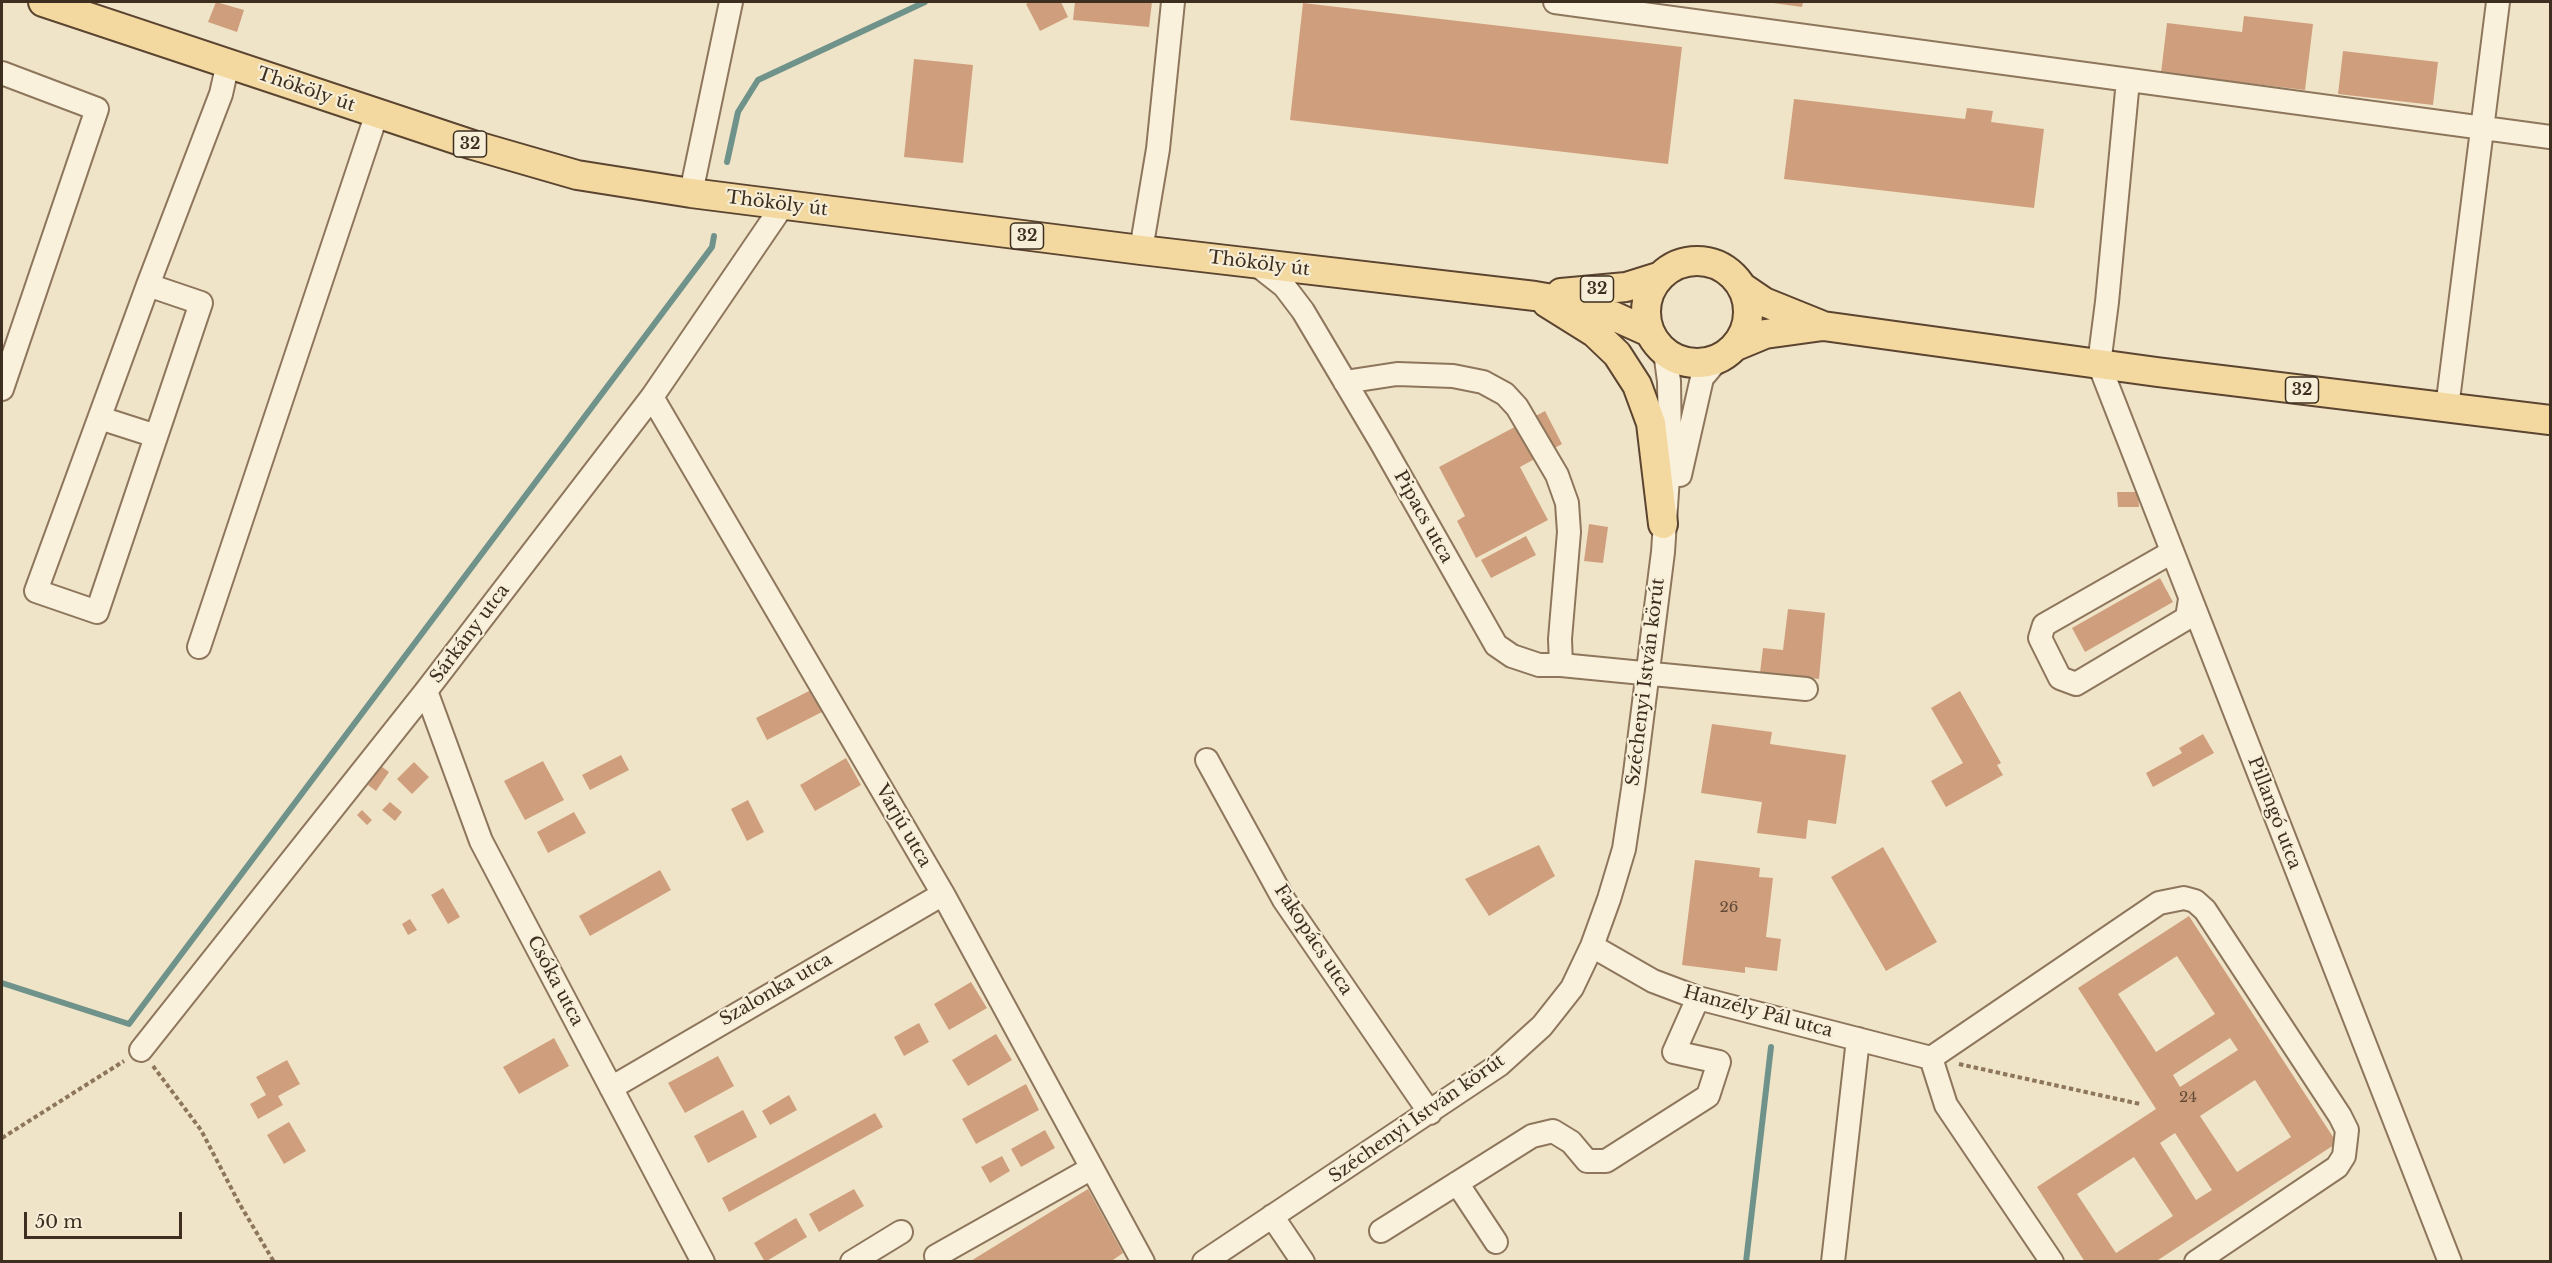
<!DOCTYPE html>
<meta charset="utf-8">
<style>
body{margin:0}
#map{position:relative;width:2552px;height:1263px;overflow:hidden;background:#f0e4c8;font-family:"Libre Baskerville",serif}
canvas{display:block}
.frame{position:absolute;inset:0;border:3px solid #3d2e20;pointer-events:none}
.scale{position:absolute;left:24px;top:1212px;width:158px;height:27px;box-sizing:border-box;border:3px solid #3d2e20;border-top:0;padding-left:8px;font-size:18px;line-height:21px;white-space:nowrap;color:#3d2e20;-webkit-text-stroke:4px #f7eed8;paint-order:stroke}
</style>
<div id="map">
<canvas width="2552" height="1263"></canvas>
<div class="frame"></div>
<div class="scale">50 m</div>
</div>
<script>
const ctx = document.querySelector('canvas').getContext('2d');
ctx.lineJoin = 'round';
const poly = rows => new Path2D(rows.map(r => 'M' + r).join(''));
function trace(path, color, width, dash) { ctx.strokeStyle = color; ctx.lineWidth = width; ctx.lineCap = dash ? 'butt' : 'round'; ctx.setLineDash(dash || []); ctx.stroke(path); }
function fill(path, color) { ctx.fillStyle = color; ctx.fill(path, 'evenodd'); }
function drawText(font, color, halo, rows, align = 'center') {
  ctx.font = font + ' "Libre Baskerville",serif'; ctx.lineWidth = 4.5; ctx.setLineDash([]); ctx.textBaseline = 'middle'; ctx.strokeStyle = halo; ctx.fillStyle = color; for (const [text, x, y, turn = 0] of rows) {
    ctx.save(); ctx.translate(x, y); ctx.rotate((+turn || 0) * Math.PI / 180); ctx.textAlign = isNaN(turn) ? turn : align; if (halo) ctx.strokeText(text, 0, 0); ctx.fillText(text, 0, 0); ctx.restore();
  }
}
const stream = poly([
 [727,162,738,112,758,80,925,2],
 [2,983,129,1024,712,247,714,236],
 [1746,1262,1771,1047]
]);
const building = poly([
 [216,2,244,10,237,32,208,22],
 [1030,2,1061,2,1068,17,1040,31,1026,4],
 [1075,2,1152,2,1149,27,1073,20],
 [1766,2,1803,2,1802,7],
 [1303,3,1682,47,1668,164,1290,120],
 [2244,16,2313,24,2305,90,2161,73,2167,23,2242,32],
 [2343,51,2438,62,2433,105,2338,94],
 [914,59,973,65,963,163,904,157],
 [1794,99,1965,119,1967,108,1993,111,1991,122,2044,129,2034,208,1784,179],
 [1545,411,1562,444,1520,467,1548,520,1476,558,1457,521,1465,516,1439,467],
 [2117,492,2138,492,2139,507,2118,507],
 [1589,524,1608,527,1603,563,1584,561],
 [1526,536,1536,555,1491,578,1481,560],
 [2160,578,2173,602,2085,652,2072,628],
 [1788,609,1825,613,1819,679,1760,673,1763,648,1783,650],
 [811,690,822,712,767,740,756,718],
 [1960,691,2001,763,1997,765,2003,775,1946,807,1931,781,1963,763,1931,708],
 [1712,724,1772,732,1770,744,1846,755,1836,824,1808,820,1806,839,1757,833,1762,802,1701,793],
 [2203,734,2214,753,2153,787,2146,773,2182,753,2179,748],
 [621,755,629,770,590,790,582,775],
 [846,758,861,785,815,811,800,785],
 [543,761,564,800,525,820,504,781],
 [414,762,429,777,412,794,397,779],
 [381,766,389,772,376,791,368,785],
 [748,800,764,832,747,841,731,809],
 [390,802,402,812,395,821,382,810],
 [362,810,372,820,367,825,357,815],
 [574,812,586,833,548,853,537,832],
 [1539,845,1555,876,1489,916,1465,879],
 [1883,847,1937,942,1886,971,1831,877],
 [1695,860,1760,868,1759,877,1773,878,1766,937,1781,939,1777,971,1745,967,1745,973,1682,965],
 [660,870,671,890,590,936,579,916],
 [443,888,460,917,448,924,431,895],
 [2189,916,2337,1143,2155,1262,2085,1262,2037,1187,2156,1109,2078,988],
 [2177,956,2215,1014,2156,1052,2118,994],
 [2230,1038,2238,1050,2180,1087,2173,1075],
 [2255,1080,2291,1137,2237,1172,2200,1116],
 [2175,1133,2212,1190,2196,1200,2160,1143],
 [2134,1157,2173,1216,2116,1253,2077,1194],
 [410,919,417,930,408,935,402,924],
 [971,982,987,1008,949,1030,934,1004],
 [919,1023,929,1042,904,1056,894,1037],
 [996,1034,1012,1060,968,1086,952,1060],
 [554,1038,569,1066,519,1094,503,1067],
 [718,1056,734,1086,685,1113,668,1083],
 [287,1060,300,1084,278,1096,283,1105,258,1119,250,1104,266,1095,256,1077],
 [1026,1084,1039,1110,976,1144,962,1119],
 [789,1095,797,1110,770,1125,762,1111],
 [743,1110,757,1137,708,1163,694,1136],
 [875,1113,883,1127,729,1212,722,1198],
 [289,1122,306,1151,284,1164,267,1135],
 [1045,1130,1055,1148,1021,1167,1011,1149],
 [1002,1156,1010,1171,990,1183,981,1167],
 [854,1189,864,1206,819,1232,809,1214],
 [1088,1189,1123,1253,1110,1262,969,1262],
 [796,1218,807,1237,765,1262,754,1243]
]);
const path = poly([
 [1959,1064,2140,1104],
 [153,1066,201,1130,239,1203,274,1262],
 [2,1138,124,1061]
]);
const minor = poly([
 [1555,2,2550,137],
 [2,73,97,109,2,389],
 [2128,80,2107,302,2099,364,2450,1262],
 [691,193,731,2],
 [1141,250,1158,149,1173,2],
 [1256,264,1284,286,1303,311,1382,444,1496,645,1512,656,1539,665,1561,665,1806,689],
 [148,285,201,303,97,612,36,591,148,285,221,94,228,63],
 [1345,382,1397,374,1453,376,1483,382,1505,394,1517,407,1557,475,1567,503,1569,532,1560,639,1561,665],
 [652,397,943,894,1143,1262],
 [2447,408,2498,2],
 [100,418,156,436],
 [1680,475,1702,378,1719,358],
 [2172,552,2044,625,2040,638,2060,678,2076,684,2187,618,2190,599],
 [199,647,377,113],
 [426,691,481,841,703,1262],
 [1207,760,1284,900,1430,1113],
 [1592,946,1653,981,1698,998,1931,1058],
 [141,1050,426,691,652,397,783,205],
 [1931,1058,2159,903,2184,898,2195,901,2205,910,2340,1116,2347,1130,2344,1156,2337,1167,2196,1262],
 [1931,1058,1946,1105,2052,1262],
 [611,1088,943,894],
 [1457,1183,1496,1242],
 [1272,1216,1303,1262],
 [1381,1231,1532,1136,1553,1131,1571,1142,1587,1161,1606,1161,1708,1096,1719,1062,1674,1052,1698,998],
 [936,1256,1092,1168],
 [852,1262,901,1232],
 [1204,1262,1499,1065,1542,1026,1572,988,1592,946,1609,899,1624,849,1633,789,1663,552,1670,447,1669,381,1665,352],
 [1833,1262,1858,1039]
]);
const major = poly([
 [43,2,473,145,577,175,691,193,1141,250,1535,296,1589,305,1649,332],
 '1646 312a51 51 0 1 1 102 0a51 51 0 1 1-102 0Z',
 [1742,287,1764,302,1821,325],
 [1561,293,1626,287,1658,277],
 [1547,303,1595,333,1617,354,1637,385,1651,423,1663,524],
 [1736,346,1765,334,1823,326,2157,372,2550,420]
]);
const numberNames = [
 ["26",1729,908],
 ["24",2188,1098]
];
const shields = [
 [470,144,33],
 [1027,236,33],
 [1597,289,33],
 [2302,390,33]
];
const shieldNames = [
 ["32",470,144],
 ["32",1027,236],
 ["32",1597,289],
 ["32",2302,390]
];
const streetNames = [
 ["Thököly út",306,90,19],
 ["Thököly út",777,204,7],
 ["Thököly út",1259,264,7],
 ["Pipacs utca",1423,517,61],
 ["Sárkány utca",470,634,-53],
 ["Széchenyi István körút",1646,682,-83],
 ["Pillangó utca",2274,813,69],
 ["Varjú utca",903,826,60],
 ["Fakopács utca",1313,940,57],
 ["Csóka utca",555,981,62],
 ["Szalonka utca",776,990,-30],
 ["Hanzély Pál utca",1758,1012,15],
 ["Széchenyi István körút",1417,1119,-35]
];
trace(stream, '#6f938a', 6);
fill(building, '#cf9f7d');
trace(minor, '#8d765c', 26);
trace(major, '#5b4430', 32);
trace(path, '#8d765c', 4, [4.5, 3]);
trace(minor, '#faf1dc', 22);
trace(major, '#f3d9a0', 28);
drawText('15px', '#624a37', null, numberNames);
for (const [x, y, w] of shields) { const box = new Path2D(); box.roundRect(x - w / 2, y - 13, w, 26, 4.5); ctx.fillStyle = '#f7eed8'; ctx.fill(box); trace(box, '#3d2e20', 1.5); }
drawText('bold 16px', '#3d2e20', null, shieldNames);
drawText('18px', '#3d2e20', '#f7eed8', streetNames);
</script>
